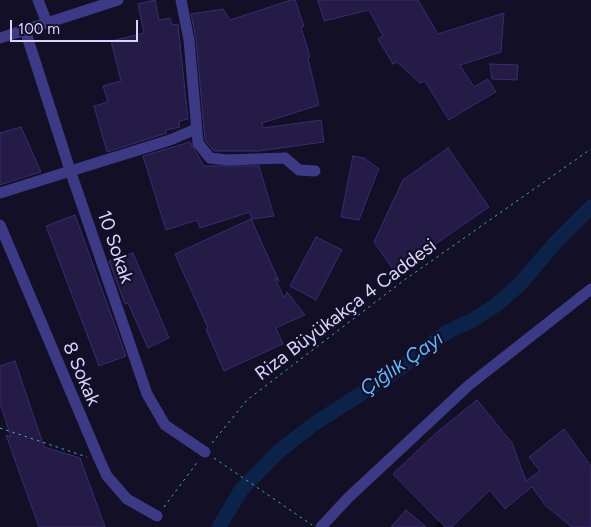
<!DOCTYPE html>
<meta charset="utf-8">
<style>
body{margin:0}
#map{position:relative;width:591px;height:527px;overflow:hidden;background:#130f26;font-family:Figtree,sans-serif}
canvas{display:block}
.scale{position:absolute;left:10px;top:20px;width:128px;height:22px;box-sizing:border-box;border:2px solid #d9d4ff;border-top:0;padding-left:6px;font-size:15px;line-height:18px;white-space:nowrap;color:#d9d4ff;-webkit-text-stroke:4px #130f26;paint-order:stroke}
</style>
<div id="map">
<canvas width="591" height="527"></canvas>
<div class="scale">100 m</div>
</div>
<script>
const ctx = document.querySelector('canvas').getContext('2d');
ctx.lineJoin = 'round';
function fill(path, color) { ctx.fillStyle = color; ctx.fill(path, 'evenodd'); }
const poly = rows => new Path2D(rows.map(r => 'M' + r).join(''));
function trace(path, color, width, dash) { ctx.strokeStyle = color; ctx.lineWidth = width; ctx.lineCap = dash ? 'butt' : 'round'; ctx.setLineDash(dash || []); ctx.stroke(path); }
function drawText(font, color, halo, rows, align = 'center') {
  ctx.font = font + ' Figtree,sans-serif'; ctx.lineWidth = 4.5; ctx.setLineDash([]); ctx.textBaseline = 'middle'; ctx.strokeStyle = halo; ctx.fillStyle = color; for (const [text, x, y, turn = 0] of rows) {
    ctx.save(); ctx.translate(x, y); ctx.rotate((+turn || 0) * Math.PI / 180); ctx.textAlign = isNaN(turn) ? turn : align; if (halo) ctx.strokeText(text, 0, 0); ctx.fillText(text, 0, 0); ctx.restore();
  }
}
const shadow = poly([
 [295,0,304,26,301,27,311,58,308,58,320,105,262,123,264,129,321,121,325,143,261,151,216,151,223,11,230,21],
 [319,0,418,0,439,35,504,14,502,52,461,65,475,88,488,80,497,93,451,120,426,81,423,83,399,62,394,63,385,36,370,10,326,21],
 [155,2,160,21,170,19,172,26,179,26,189,119,180,121,181,127,167,130,168,133,109,152,109,103,122,81,145,34],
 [21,128,41,173,0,186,0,135],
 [190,143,205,167,260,168,275,216,255,219,251,212,202,227,199,220,167,229],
 [449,151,490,207,397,272,376,242],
 [364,160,380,171,360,220,343,217],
 [75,216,126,356,101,366,100,365],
 [251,221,278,279,274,277,285,300,288,294,305,316,277,329,284,345,226,371],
 [317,238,342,252,317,299,292,286],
 [134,255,169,339,150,348,129,303,126,303],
 [16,363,45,449,81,460,105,527,40,527,0,399,0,368],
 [478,402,513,444,526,482,591,467,591,527,574,527,534,487,507,509,491,490,453,527,434,527,441,520]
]);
const river = poly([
 [219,527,241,490,277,453,311,426,399,369,447,332,473,320,496,305,519,285,556,242,591,207]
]);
const building = poly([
 [155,0,159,20,170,18,172,25,178,24,188,119,179,121,180,127,166,130,167,133,107,152,94,106,108,102,103,86,121,81,111,41,144,33,138,4,155,0],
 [291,0,295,0,304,26,301,27,310,57,308,58,319,105,262,123,263,128,321,120,324,142,259,151,214,151,205,140,196,39,191,14,223,9,230,20,291,0],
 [318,0,418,0,438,34,504,13,501,52,460,65,474,87,488,79,496,92,449,120,425,81,420,83,397,62,393,64,378,39,383,36,369,10,324,21,318,0],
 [490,64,518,65,517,80,492,79,490,64],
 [21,127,41,172,0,185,0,133,21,127],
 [190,142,204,166,259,166,274,216,252,219,250,212,200,228,197,220,166,230,143,156,190,142],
 [448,148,489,207,395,272,374,242,403,180,448,148],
 [353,156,364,158,379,169,359,220,341,217,353,156],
 [75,215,126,356,99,366,46,226,75,215],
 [251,219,279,281,275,278,284,298,287,292,305,315,276,328,283,344,224,371,206,329,208,328,175,254,251,219],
 [316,237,342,250,316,300,290,286,316,237],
 [133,253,169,338,148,348,128,303,125,304,109,261,133,253],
 [15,361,44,447,80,458,105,527,39,527,6,435,11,437,0,403,0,366,15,361],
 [477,400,512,443,526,481,540,471,529,457,564,429,591,466,591,527,572,527,546,506,532,487,505,509,490,490,452,527,445,527,393,474,435,434,477,400],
 [406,510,426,527,391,527,406,510]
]);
const path = poly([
 [0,428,87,457],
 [212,443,247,400,403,281,591,149],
 [214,458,312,525],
 [164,507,199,460]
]);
const minor = poly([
 [38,0,47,23],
 [181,0,189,40,198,143,210,158,227,160,285,158,299,170,315,171],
 [25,30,70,170,147,394,165,425,205,452],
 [0,38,118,0],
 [0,193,170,140,196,129],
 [0,225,100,461,107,476,127,499,157,516],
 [321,527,348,498,469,385,591,289]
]);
const streetNames = [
 ["10 Sokak",115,247,71],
 ["Riza Büyükakça 4 Caddesi",346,310,-37],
 ["8 Sokak",81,374,67]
];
const waterNames = [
 ["Çığlık Çayı",402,364,-35]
];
fill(shadow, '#0007');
trace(river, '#0c2248', 15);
fill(building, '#241b47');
trace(building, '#3b2d73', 1);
trace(path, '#2fb8b0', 1, [2.5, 4]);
trace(minor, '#3d3a85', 11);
drawText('19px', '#d9d4ff', '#130f26', streetNames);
drawText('italic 20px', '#62b6ff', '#130f26', waterNames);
</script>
